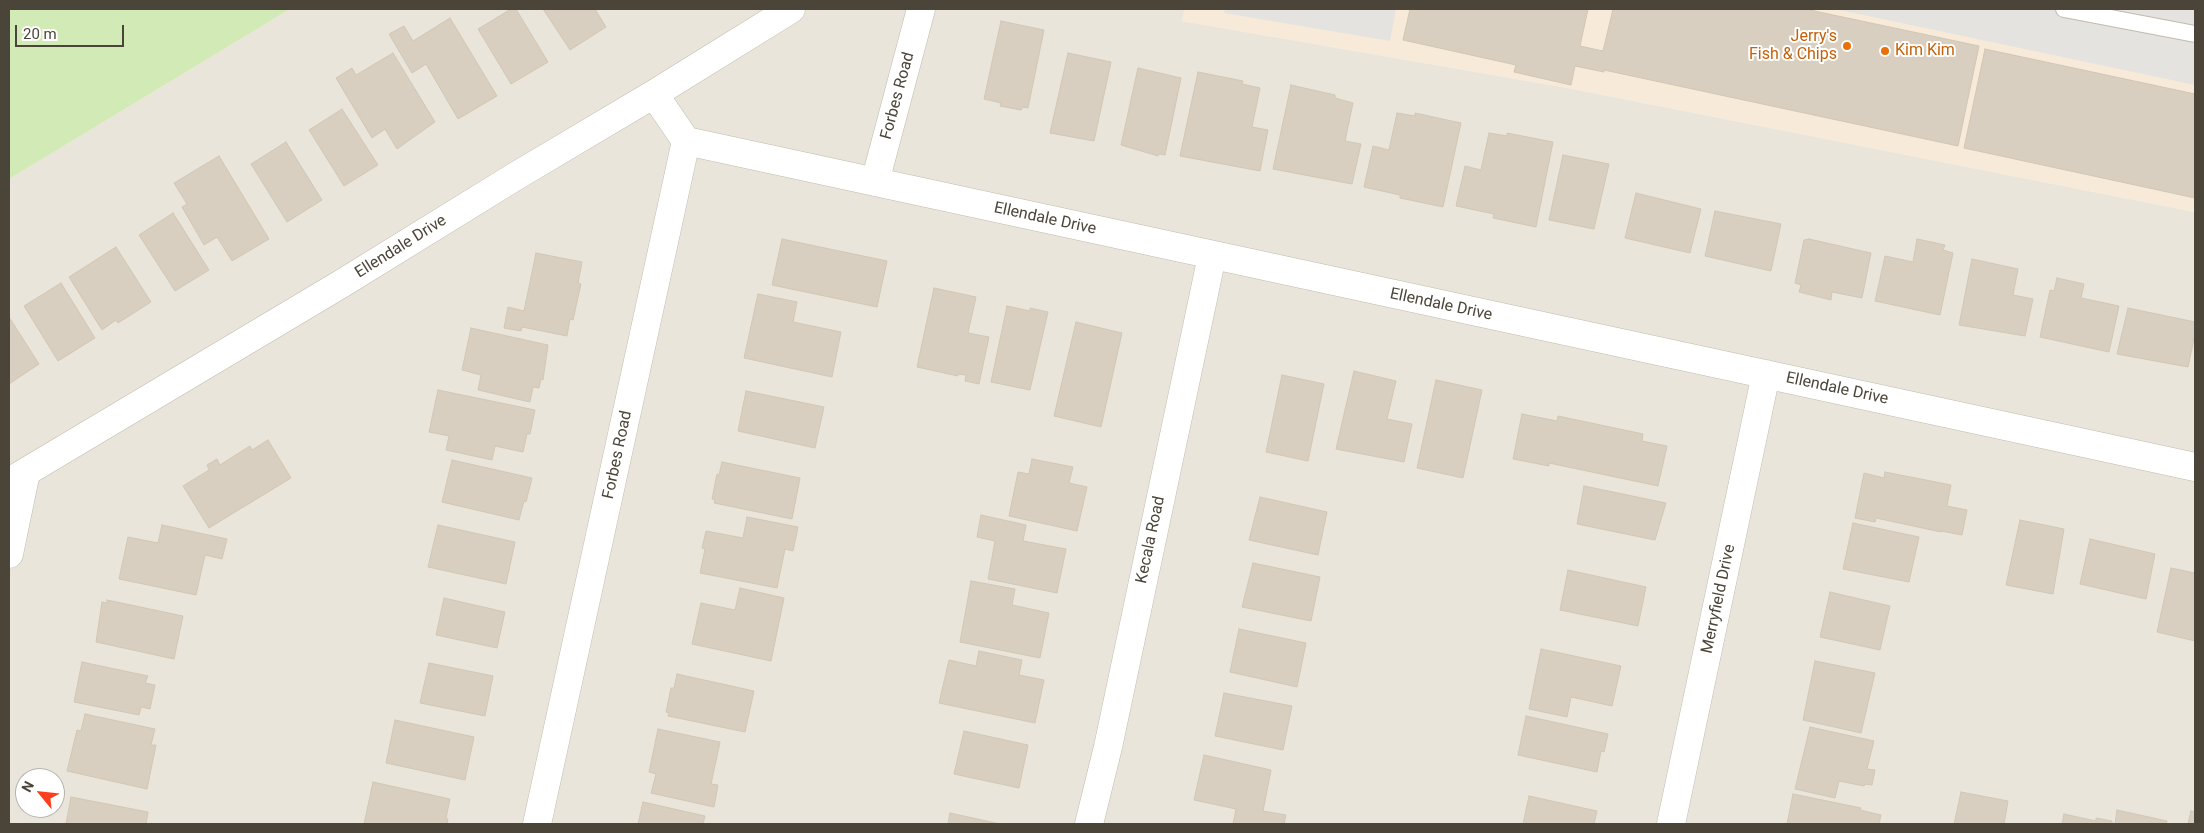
<!DOCTYPE html>
<style>
body{margin:0}
#map{position:relative;width:2204px;height:833px;overflow:hidden;background:#f6f3ec;font-family:Roboto,sans-serif}
canvas{display:block}
.frame{position:absolute;inset:0;border:10px solid #4b4439;pointer-events:none}
.north{position:absolute;left:15px;top:768px;width:50px;height:50px;box-sizing:border-box;background:#fff;border:1px solid #b7b4b0;border-radius:50%;rotate:298deg;font-size:14px;font-weight:700;line-height:20px;text-align:center;color:#4b4439}
.north::after{content:'';display:block;margin:auto;width:18px;height:22px;background:#fc3f1d;clip-path:polygon(50% 0,100% 100%,50% 72%,0 100%)}
.scale{position:absolute;left:15px;top:25px;width:109px;height:22px;box-sizing:border-box;border:2px solid #4b4439;border-top:0;padding-left:6px;font-size:15px;line-height:18px;white-space:nowrap;color:#4b4439;-webkit-text-stroke:4px #fff;paint-order:stroke}
</style>
<div id="map">
<canvas width="2204" height="833"></canvas>
<div class="frame"></div>
<div class="north">N</div>
<div class="scale">20 m</div>
</div>
<script>
const ctx = document.querySelector('canvas').getContext('2d');
ctx.lineJoin = 'round';
function fill(path, color) { ctx.fillStyle = color; ctx.fill(path, 'evenodd'); }
const poly = rows => new Path2D(rows.map(r => 'M' + r).join(''));
function trace(path, color, width, dash) { ctx.strokeStyle = color; ctx.lineWidth = width; ctx.lineCap = dash ? 'butt' : 'round'; ctx.setLineDash(dash || []); ctx.stroke(path); }
function drawText(font, color, halo, rows, align = 'center') {
  ctx.font = font + ' Roboto,sans-serif'; ctx.lineWidth = 4; ctx.setLineDash([]); ctx.textBaseline = 'middle'; ctx.strokeStyle = halo; ctx.fillStyle = color; for (const [text, x, y, turn = 0] of rows) {
    ctx.save(); ctx.translate(x, y); ctx.rotate((+turn || 0) * Math.PI / 180); ctx.textAlign = isNaN(turn) ? turn : align; if (halo) ctx.strokeText(text, 0, 0); ctx.fillText(text, 0, 0); ctx.restore();
  }
}
const residential = poly([
 [290,9,1185,9,1182,21,1568,88,2195,212,2195,824,9,824,9,179],
 [25,778,55,778,55,808,25,808]
]);
const commercial = poly([
 [1185,9,2195,9,2195,212,1568,88,1181,21]
]);
const green = poly([
 [9,9,290,9,9,179]
]);
const parking = poly([
 [1225,9,1396,9,1390,41,1224,13],
 [1835,9,2195,9,2195,85]
]);
const building = poly([
 [511,9,516,9,548,62,511,84,478,29,511,9],
 [543,9,595,9,606,27,570,50,543,9],
 [1410,9,1588,9,1580,46,1603,51,1613,9,1805,9,1979,46,1958,146,1604,70,1604,72,1575,66,1571,85,1514,72,1516,65,1403,40,1410,9],
 [450,18,497,96,458,119,426,64,412,73,389,34,404,26,413,41,450,18],
 [1001,21,1044,30,1028,108,1023,107,1021,110,1000,106,1001,103,984,99,1001,21],
 [1985,49,2195,94,2195,198,1964,148,1985,49],
 [393,53,435,122,397,149,385,129,372,138,336,78,352,68,356,75,393,53],
 [1068,53,1111,62,1094,141,1050,133,1068,53],
 [1138,68,1181,78,1165,155,1159,154,1158,156,1121,145,1138,68],
 [1198,72,1243,81,1242,84,1260,88,1252,127,1268,130,1260,171,1180,156,1198,72],
 [1291,85,1335,95,1335,98,1353,103,1345,141,1361,144,1352,184,1273,169,1291,85],
 [342,109,378,165,344,186,309,130,342,109],
 [1397,113,1415,116,1415,113,1461,123,1443,207,1400,198,1400,195,1364,187,1373,146,1389,150,1397,113],
 [1489,133,1507,136,1507,133,1553,142,1536,227,1493,218,1494,214,1456,206,1465,166,1481,170,1489,133],
 [286,142,322,200,287,222,251,164,286,142],
 [1563,155,1609,164,1594,229,1549,220,1563,155],
 [219,156,269,239,232,261,217,237,204,245,182,207,187,204,174,183,219,156],
 [1636,193,1701,209,1690,253,1625,238,1636,193],
 [1715,211,1781,224,1771,271,1705,256,1715,211],
 [173,213,209,270,175,291,139,235,173,213],
 [782,239,887,261,877,307,772,285,782,239],
 [1809,239,1871,253,1862,298,1832,292,1831,300,1799,292,1801,285,1795,283,1804,240,1809,239],
 [1917,239,1945,245,1943,250,1953,253,1940,315,1875,301,1885,256,1913,262,1917,239],
 [116,247,151,302,118,323,116,320,102,330,69,277,116,247],
 [536,253,582,262,578,283,581,284,573,320,570,319,567,336,522,327,521,331,504,328,508,307,524,311,536,253],
 [1972,259,2018,269,2013,295,2033,299,2025,336,1959,325,1972,259],
 [2057,278,2084,284,2081,298,2119,306,2109,352,2040,337,2050,290,2054,291,2057,278],
 [61,283,95,338,58,361,24,306,61,283],
 [934,288,976,297,968,333,989,337,979,384,965,381,966,375,958,374,958,376,917,367,934,288],
 [758,294,797,302,793,322,841,332,832,377,744,358,758,294],
 [1007,306,1030,311,1030,308,1048,312,1030,390,991,382,1007,306],
 [2128,308,2195,322,2195,334,2188,367,2117,354,2128,308],
 [9,317,39,364,9,384,9,317],
 [1076,322,1122,333,1101,427,1054,416,1076,322],
 [471,328,548,345,543,380,541,379,539,388,533,387,530,402,478,390,481,375,462,370,471,328],
 [1354,371,1396,381,1387,419,1412,424,1404,462,1336,449,1354,371],
 [1282,375,1324,384,1308,461,1266,452,1282,375],
 [1436,380,1482,390,1463,478,1417,468,1436,380],
 [438,390,535,410,530,434,527,434,523,452,495,446,492,460,446,450,449,436,429,432,438,390],
 [746,391,824,407,815,448,738,431,746,391],
 [1522,414,1557,421,1558,416,1643,434,1642,441,1667,446,1658,486,1549,463,1549,466,1513,459,1522,414],
 [268,440,291,478,209,528,183,486,209,470,207,465,217,459,220,465,250,446,252,450,268,440],
 [1032,459,1073,467,1069,483,1087,487,1077,531,1009,516,1018,472,1029,474,1032,459],
 [452,460,532,478,526,502,524,501,519,520,442,502,452,460],
 [722,462,800,478,792,519,714,503,715,500,712,499,717,474,719,475,722,462],
 [1885,472,1951,485,1947,506,1967,510,1962,535,1941,531,1941,532,1876,518,1875,522,1855,518,1864,473,1884,478,1885,472],
 [1584,486,1666,503,1655,540,1577,524,1584,486],
 [1260,497,1327,512,1318,555,1249,540,1260,497],
 [981,515,1026,525,1023,541,1066,549,1057,593,988,579,995,541,977,537,981,515],
 [747,517,798,527,793,551,785,549,777,588,700,573,705,549,702,548,706,531,743,538,747,517],
 [2020,520,2064,529,2053,594,2006,585,2020,520],
 [1853,523,1919,537,1909,582,1843,569,1853,523],
 [162,525,227,539,222,559,205,555,196,595,119,579,128,537,158,543,162,525],
 [438,525,515,542,506,584,428,567,438,525],
 [2090,539,2155,554,2146,599,2080,584,2090,539],
 [1253,563,1320,577,1311,621,1242,607,1253,563],
 [2171,568,2195,573,2195,641,2157,632,2171,568],
 [1568,570,1646,587,1638,626,1560,610,1568,570],
 [971,581,1015,589,1012,605,1049,613,1040,658,960,642,971,581],
 [740,588,784,598,771,661,692,644,701,603,735,610,740,588],
 [1830,592,1890,606,1880,650,1820,637,1830,592],
 [444,598,505,612,497,648,436,635,444,598],
 [107,600,183,616,174,659,96,642,102,602,107,603,107,600],
 [1239,629,1306,643,1297,687,1230,672,1239,629],
 [1541,649,1621,666,1612,706,1571,697,1567,717,1529,709,1541,649],
 [979,651,1022,660,1019,675,1044,680,1035,723,939,703,949,660,976,666,979,651],
 [1815,661,1875,673,1861,733,1803,720,1815,661],
 [82,662,148,676,145,683,155,685,150,709,141,707,139,715,74,702,82,662],
 [429,663,493,676,485,716,420,703,429,663],
 [677,674,754,691,745,732,668,716,669,713,666,712,671,688,674,688,677,674],
 [1224,693,1292,706,1283,750,1215,736,1224,693],
 [85,714,155,729,151,745,156,745,147,789,67,771,77,730,81,731,85,714],
 [1526,716,1608,734,1604,752,1601,751,1597,772,1518,755,1526,716],
 [395,720,474,737,465,780,386,763,395,720],
 [1810,727,1874,741,1867,769,1875,770,1872,785,1865,784,1864,786,1839,781,1835,798,1795,789,1810,727],
 [658,729,720,742,711,784,718,785,714,807,651,793,656,774,649,772,658,729],
 [964,731,1028,745,1019,788,954,774,964,731],
 [1204,755,1271,770,1263,811,1286,815,1284,824,1233,824,1236,809,1194,800,1204,755],
 [373,782,450,799,446,818,448,819,447,824,364,824,373,782],
 [1961,792,2008,801,2004,824,1954,824,1961,792],
 [1793,794,1861,808,1860,810,1881,815,1879,824,1787,824,1793,794],
 [1529,796,1597,811,1594,824,1523,824,1529,796],
 [71,797,148,812,146,824,66,824,71,797],
 [643,802,705,816,703,824,638,824,643,802],
 [2117,810,2167,821,2166,824,2115,824,2117,810],
 [2191,811,2195,812,2195,824,2188,824,2191,811],
 [950,813,1000,824,948,824,950,813],
 [2064,814,2096,821,2096,818,2112,821,2112,824,2062,824,2064,814]
]);
const lane = poly([
 [2064,9,2195,34]
]);
const street = poly([
 [686,141,2195,467],
 [875,182,921,9],
 [9,482,341,284,516,176,654,94,791,9],
 [9,554,26,472],
 [537,824,686,141,654,94],
 [1089,824,1108,747,1212,256],
 [1671,824,1766,374]
]);
const markers = [
 [1847,46,5,"#e8710a"],
 [1885,51,5,"#e8710a"]
];
const foodNames = [
 ["Jerry's",1837,37],
 ["Fish & Chips",1837,55],
 ["Kim Kim",1895,51,"left"]
];
const streetNames = [
 ["Forbes Road",898,96,-75],
 ["Ellendale Drive",1045,219,12],
 ["Ellendale Drive",401,247,-32],
 ["Ellendale Drive",1441,305,12],
 ["Ellendale Drive",1837,389,12],
 ["Forbes Road",618,455,-78],
 ["Kecala Road",1151,540,-78],
 ["Merryfield Drive",1719,599,-78]
];
fill(residential, '#eae5da');
fill(commercial, '#f7ead8');
fill(green, '#d2eab5');
fill(parking, '#e5e3e0');
fill(building, '#d8cfc1');
trace(building, '#d3c7b4', 1);
trace(lane, '#c2bbae', 18);
trace(street, '#c2bbae', 29);
trace(lane, '#fff', 16);
trace(street, '#fff', 28);
for (const [x, y, r, color] of markers) { const dot = new Path2D(); dot.arc(x, y, r, 0, 2 * Math.PI); ctx.fillStyle = color; ctx.fill(dot); trace(dot, '#fff', 2); }
drawText('16px', '#c56008', '#fff', foodNames, 'right');
drawText('16px', '#4b4439', '#fff', streetNames);
</script>
